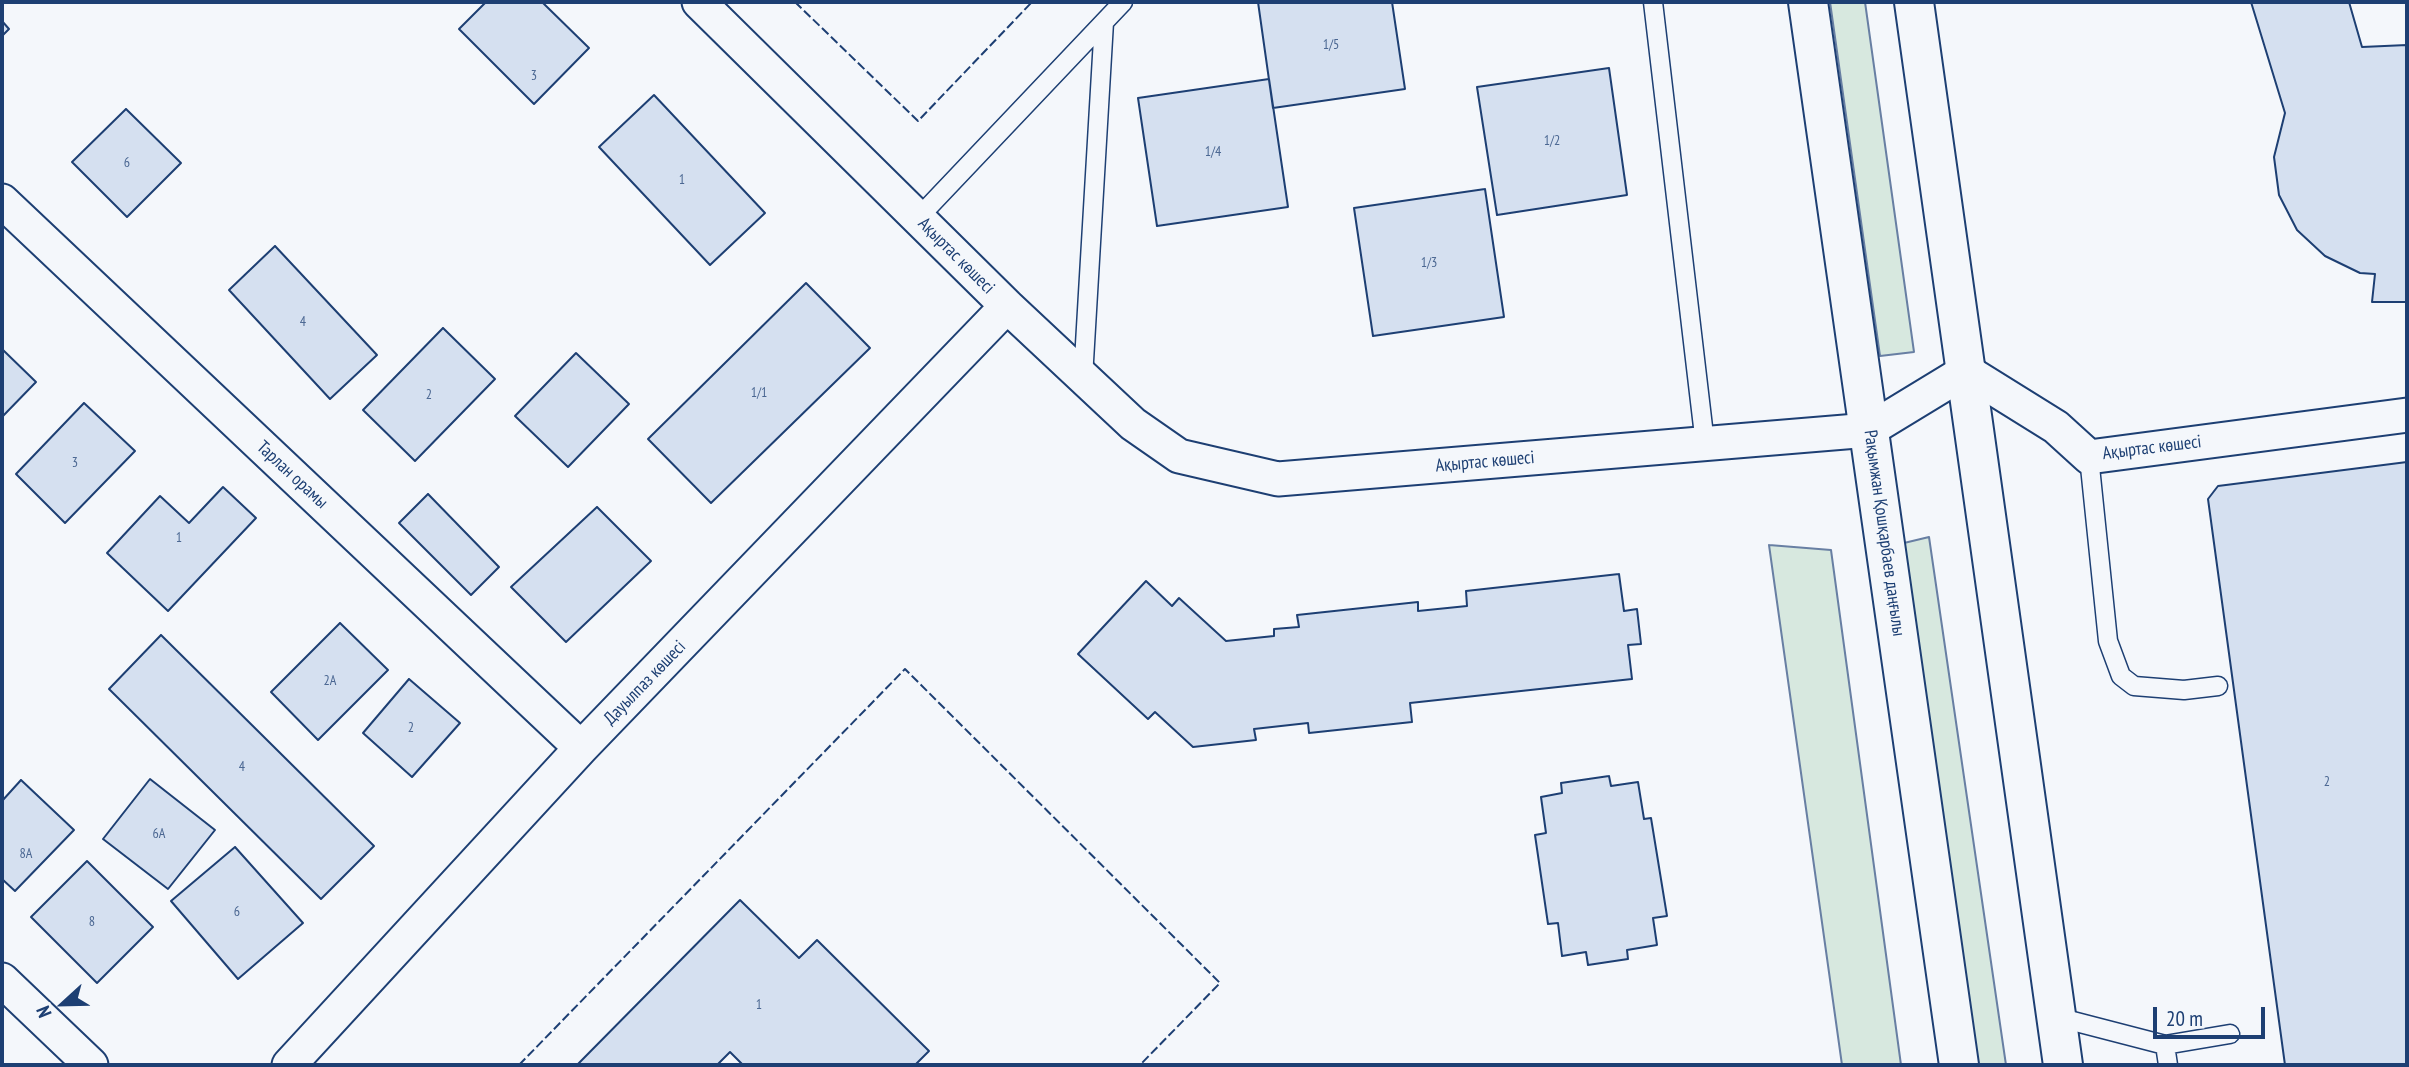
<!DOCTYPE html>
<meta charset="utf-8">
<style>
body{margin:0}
#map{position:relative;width:2409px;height:1067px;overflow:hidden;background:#f4f7fb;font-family:"PT Sans Narrow",sans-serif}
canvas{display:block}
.frame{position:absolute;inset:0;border:4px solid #1d3f73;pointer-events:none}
.north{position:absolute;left:28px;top:969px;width:70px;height:70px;-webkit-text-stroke:5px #f4f7fb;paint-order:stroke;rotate:248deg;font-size:19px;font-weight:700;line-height:28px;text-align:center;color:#1d3f73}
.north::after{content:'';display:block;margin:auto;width:24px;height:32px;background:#1d3f73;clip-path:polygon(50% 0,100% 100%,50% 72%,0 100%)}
.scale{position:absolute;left:2153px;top:1007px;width:112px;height:32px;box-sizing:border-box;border:4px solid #1d3f73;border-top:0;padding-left:9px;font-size:21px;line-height:24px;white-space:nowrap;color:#1d3f73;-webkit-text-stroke:5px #f4f7fb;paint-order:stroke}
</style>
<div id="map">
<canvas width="2409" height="1067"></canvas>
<div class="frame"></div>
<div class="north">N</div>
<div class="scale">20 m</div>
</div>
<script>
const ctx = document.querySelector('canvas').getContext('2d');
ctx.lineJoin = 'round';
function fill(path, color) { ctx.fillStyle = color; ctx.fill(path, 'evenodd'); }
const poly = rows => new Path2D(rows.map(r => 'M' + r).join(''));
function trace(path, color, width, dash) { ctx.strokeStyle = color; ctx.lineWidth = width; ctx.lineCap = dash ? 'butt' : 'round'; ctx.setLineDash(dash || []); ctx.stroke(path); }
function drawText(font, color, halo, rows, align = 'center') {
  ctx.font = font + ' "PT Sans Narrow",sans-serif'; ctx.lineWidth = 5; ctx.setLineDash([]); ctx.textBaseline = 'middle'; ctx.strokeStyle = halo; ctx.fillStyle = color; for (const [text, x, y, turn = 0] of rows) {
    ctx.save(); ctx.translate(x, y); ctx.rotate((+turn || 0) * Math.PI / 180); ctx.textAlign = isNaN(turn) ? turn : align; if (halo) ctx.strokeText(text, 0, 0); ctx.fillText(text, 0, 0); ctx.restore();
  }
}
const green = poly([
 [1830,2,1865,2,1914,352,1880,356,1830,2],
 [1929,537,2006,1065,1978,1065,1904,543,1929,537],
 [1769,545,1831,550,1901,1065,1842,1065,1769,545]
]);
const building = poly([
 [486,2,542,2,589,48,534,104,459,29,486,2],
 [1258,2,1392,2,1405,89,1273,108,1258,2],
 [2251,2,2349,2,2362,47,2407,45,2407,302,2372,302,2375,274,2360,273,2325,256,2297,230,2279,195,2274,157,2285,113,2251,2],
 [2,21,9,29,2,36,2,21],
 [1609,68,1627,195,1497,215,1477,87,1609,68],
 [1269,79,1288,207,1157,226,1138,98,1269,79],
 [654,95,765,213,710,265,599,147,654,95],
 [126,109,181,163,127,217,72,162,126,109],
 [1485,189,1504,317,1373,336,1354,208,1485,189],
 [275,246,377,355,330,399,229,290,275,246],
 [806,283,870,348,711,503,648,439,806,283],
 [443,328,495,379,415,461,363,410,443,328],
 [2,349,36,382,2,417,2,349],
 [576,353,629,404,568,467,515,416,576,353],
 [84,403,135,451,65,523,16,474,84,403],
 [2407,462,2407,1065,2285,1065,2208,499,2218,486,2407,462],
 [223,487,256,518,168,611,107,553,160,496,189,523,223,487],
 [428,494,499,567,471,595,399,523,428,494],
 [597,507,651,561,566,642,511,587,597,507],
 [1619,574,1624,611,1637,609,1641,644,1628,645,1632,679,1410,703,1412,722,1309,733,1308,723,1254,729,1256,740,1193,747,1155,712,1148,719,1078,654,1146,581,1172,606,1179,598,1226,641,1274,636,1274,629,1299,627,1297,615,1418,602,1418,611,1467,606,1466,591,1619,574],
 [340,623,388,670,318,740,271,692,340,623],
 [161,635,374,846,321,899,109,689,161,635],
 [409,679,460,723,412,777,363,733,409,679],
 [1609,776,1611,786,1638,782,1644,819,1651,818,1667,916,1653,918,1657,945,1627,950,1628,959,1588,965,1586,952,1562,956,1558,923,1548,924,1535,835,1546,833,1541,797,1562,793,1561,783,1609,776],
 [150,779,215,830,168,889,103,839,150,779],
 [21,780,74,830,15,891,2,879,2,801,21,780],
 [235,847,303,923,238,979,171,901,235,847],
 [87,861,153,927,97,983,31,917,87,861],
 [740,900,799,958,817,940,929,1051,915,1065,743,1065,730,1052,717,1065,577,1065,740,900]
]);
const lane = poly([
 [1653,2,1705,444],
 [918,218,1123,2],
 [1083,378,1104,22],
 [2089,457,2108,641,2121,676,2134,686,2184,690,2218,686],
 [2057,1017,2165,1045,2230,1034],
 [2165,1045,2168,1065]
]);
const street = poly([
 [699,2,1007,306,1133,424,1179,456,1278,479,1869,430,1966,371,2056,427,2089,457,2407,415],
 [2,201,581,748],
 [2,980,91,1065],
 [289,1065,581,748,1007,306]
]);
const secondary = poly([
 [1808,2,1959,1065],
 [1914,2,2063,1065]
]);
const fence = poly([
 [795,2,918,121,1032,2],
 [519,1065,905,669,1220,983,1140,1065]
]);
const numberNames = [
 ["1/5",1331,45],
 ["3",534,76],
 ["1/2",1552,141],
 ["1/4",1213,152],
 ["6",127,163],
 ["1",682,180],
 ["1/3",1429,263],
 ["4",303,322],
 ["1/1",759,393],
 ["2",429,395],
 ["3",75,463],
 ["1",179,538],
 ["2А",330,681],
 ["2",411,728],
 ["4",242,767],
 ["2",2327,782],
 ["6А",159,834],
 ["8А",26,854],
 ["6",237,912],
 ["8",92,922],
 ["1",759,1005]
];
const streetNames = [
 ["Ақыртас көшесі",956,256,45],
 ["Ақыртас көшесі",2152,448,-7],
 ["Ақыртас көшесі",1485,462,-5],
 ["Тарлан орамы",292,475,43],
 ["Рақымжан Қошқарбаев даңғылы",1884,533,82],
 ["Дауылпаз көшесі",645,683,-46]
];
fill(green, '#d7e8df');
trace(green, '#687fa3', 2);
fill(building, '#d5e0f0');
trace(building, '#1d3f73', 2);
trace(lane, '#1d3f73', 21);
trace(street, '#1d3f73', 37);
trace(secondary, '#1d3f73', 42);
trace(lane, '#f4f7fb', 18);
trace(street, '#f4f7fb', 33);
trace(secondary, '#f4f7fb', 38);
trace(fence, '#1d3f73', 2, [9, 3.5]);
drawText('14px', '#4b6792', null, numberNames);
drawText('18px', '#1d3f73', '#f4f7fb', streetNames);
</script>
